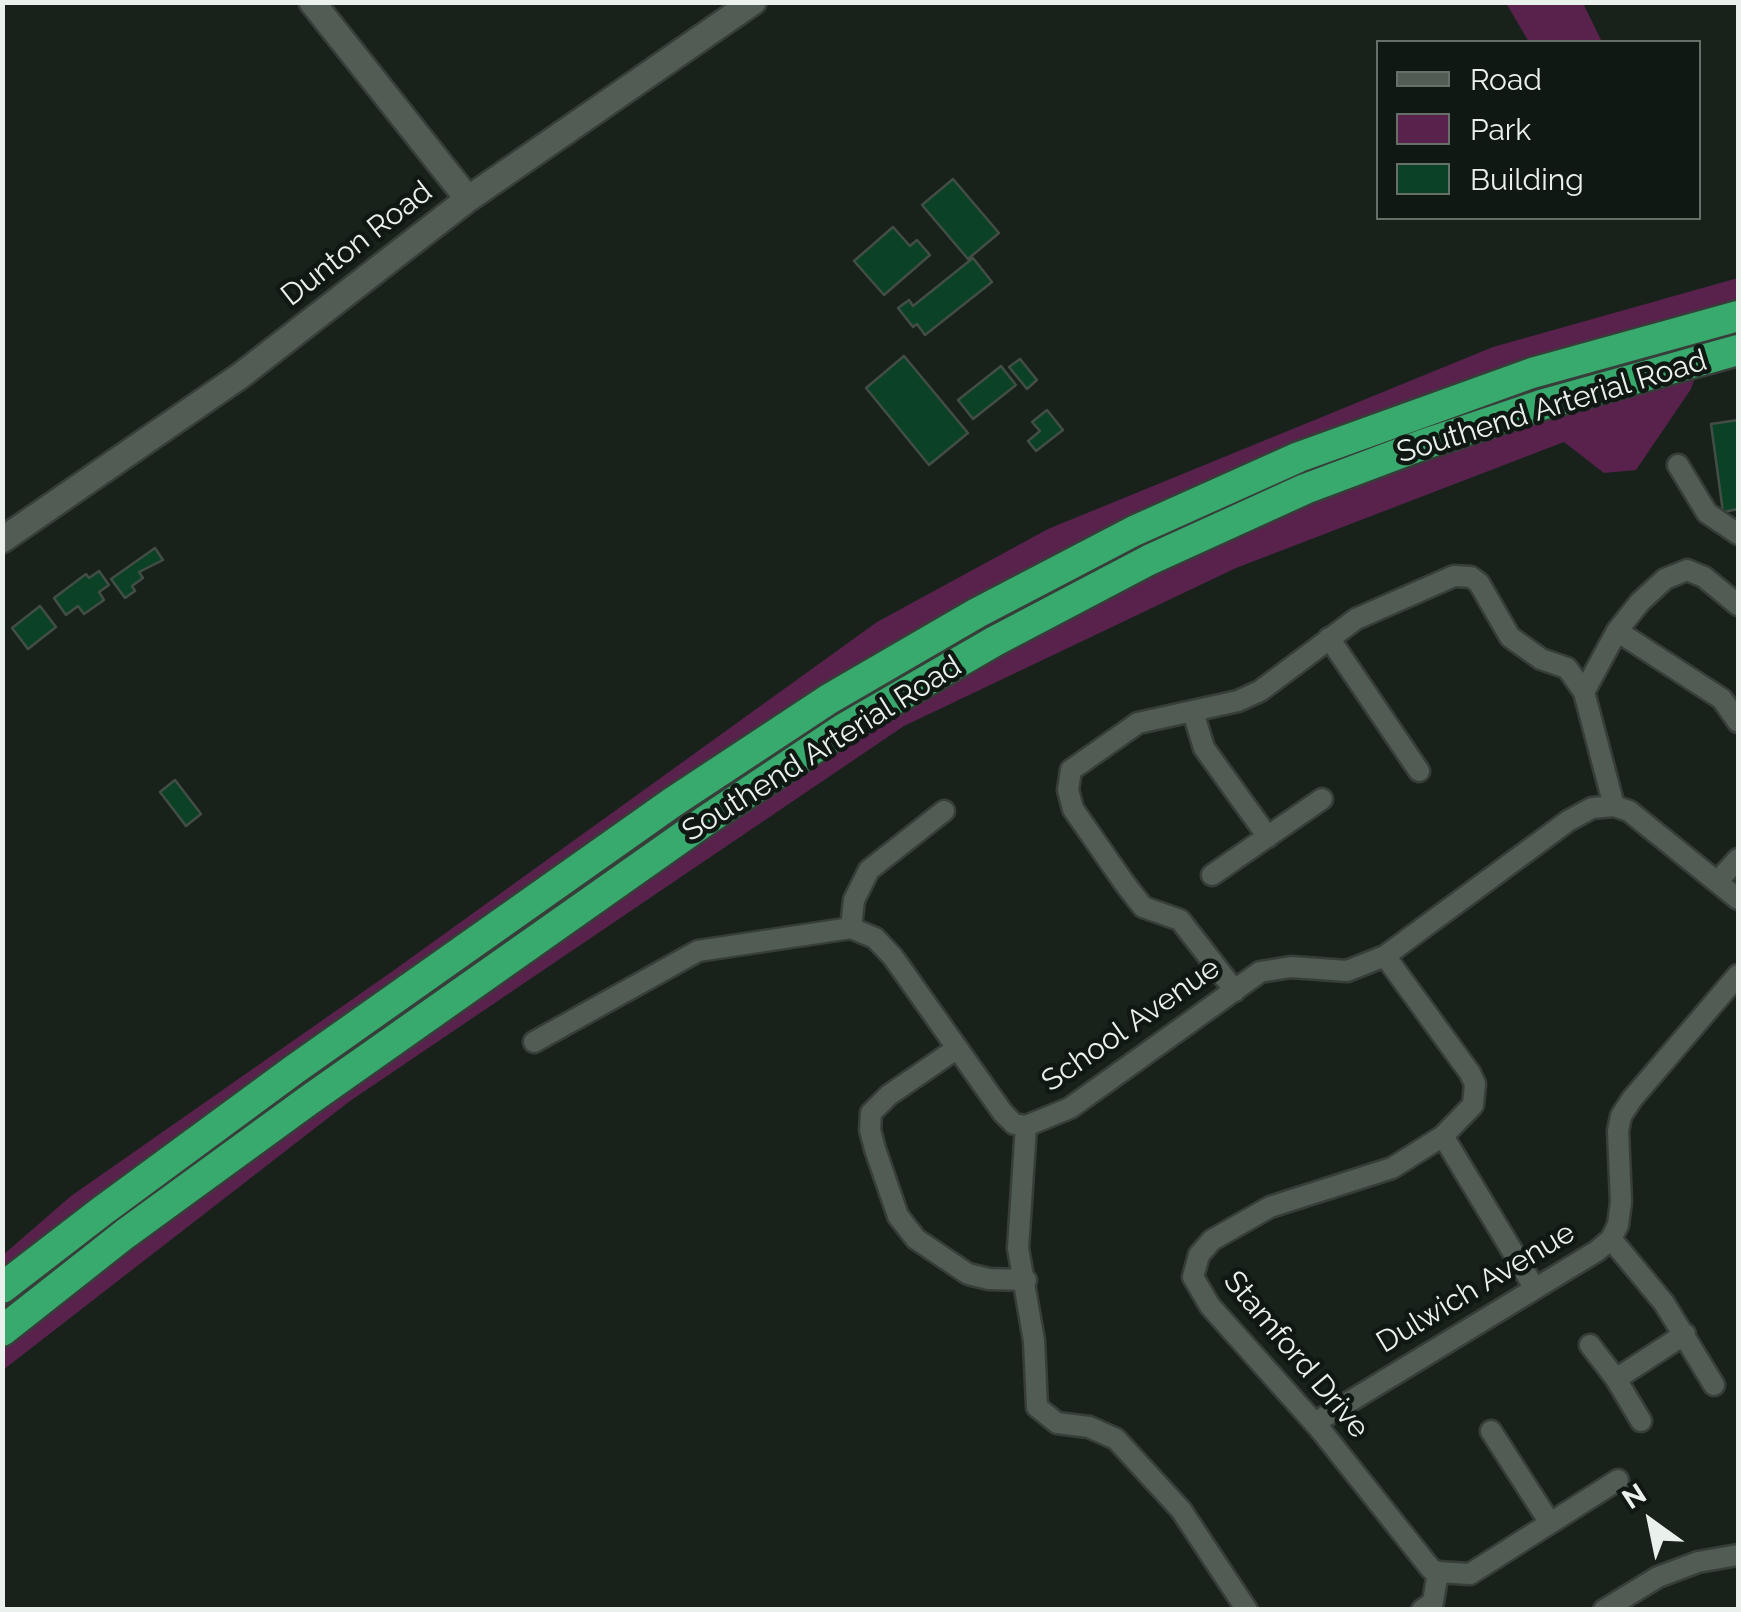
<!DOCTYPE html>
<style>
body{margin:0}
#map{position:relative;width:1741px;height:1612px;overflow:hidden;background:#18221b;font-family:Raleway,sans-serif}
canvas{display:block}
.frame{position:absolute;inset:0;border:5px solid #eaf1ec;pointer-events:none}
.legend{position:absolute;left:1376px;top:40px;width:325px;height:180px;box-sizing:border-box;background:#0f1812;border:2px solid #676f69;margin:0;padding:12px 18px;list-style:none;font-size:30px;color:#eaf1ec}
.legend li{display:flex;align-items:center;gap:20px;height:50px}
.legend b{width:50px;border:2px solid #676f69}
.north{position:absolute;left:1601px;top:1472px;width:100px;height:100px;-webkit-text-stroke:8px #0f1812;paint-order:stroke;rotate:327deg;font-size:28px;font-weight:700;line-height:40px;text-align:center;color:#eaf1ec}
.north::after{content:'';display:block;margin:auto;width:35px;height:45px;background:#eaf1ec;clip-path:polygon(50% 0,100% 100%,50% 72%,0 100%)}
</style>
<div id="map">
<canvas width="1741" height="1612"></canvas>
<div class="frame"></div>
<ul class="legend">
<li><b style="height:12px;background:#505c54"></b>Road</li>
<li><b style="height:28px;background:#58224d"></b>Park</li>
<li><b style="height:28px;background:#0b4225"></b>Building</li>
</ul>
<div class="north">N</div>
</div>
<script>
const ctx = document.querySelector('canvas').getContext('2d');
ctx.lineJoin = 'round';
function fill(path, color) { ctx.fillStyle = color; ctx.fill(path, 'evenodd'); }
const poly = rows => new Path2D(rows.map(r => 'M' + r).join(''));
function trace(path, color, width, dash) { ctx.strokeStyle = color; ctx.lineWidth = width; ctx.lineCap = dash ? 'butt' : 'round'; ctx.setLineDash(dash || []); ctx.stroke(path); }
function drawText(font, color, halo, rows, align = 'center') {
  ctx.font = font + ' Raleway,sans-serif'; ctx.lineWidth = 9; ctx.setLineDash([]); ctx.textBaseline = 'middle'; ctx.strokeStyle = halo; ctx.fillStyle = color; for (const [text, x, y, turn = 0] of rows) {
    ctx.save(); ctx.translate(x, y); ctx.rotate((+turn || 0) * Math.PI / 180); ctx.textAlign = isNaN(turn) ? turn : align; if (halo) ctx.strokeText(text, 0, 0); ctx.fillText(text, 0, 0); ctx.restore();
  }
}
const green = poly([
 [1506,3,1583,3,1602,42,1529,42],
 [1738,278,1738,305,1719,310,1691,389,1636,470,1604,473,1564,442,1236,568,904,726,350,1101,3,1370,3,1255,71,1196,390,973,877,622,1048,529,1493,347]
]);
const building = poly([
 [953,179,999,233,968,259,922,205,953,179],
 [893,227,910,246,917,240,930,255,884,295,854,261,893,227],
 [973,258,992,282,925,335,917,324,913,327,898,308,909,300,913,306,973,258],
 [904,356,968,433,929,465,866,388,904,356],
 [1020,359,1037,380,1027,389,1009,367,1020,359],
 [1001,366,1016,385,973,419,958,400,1001,366],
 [1047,410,1063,430,1036,451,1028,441,1040,431,1032,422,1047,410],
 [1738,420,1738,509,1723,512,1711,424,1738,420],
 [155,548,163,560,139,572,143,578,132,586,135,591,125,598,111,579,155,548],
 [99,571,109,585,99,592,104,600,84,614,78,606,66,615,54,598,86,574,89,578,99,571],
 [40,606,56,627,28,649,12,628,40,606],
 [175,780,201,814,186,826,160,792,175,780]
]);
const minor = poly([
 [1678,465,1707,513,1738,534],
 [1617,631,1722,699,1738,722],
 [1329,638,1419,771],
 [1193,712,1204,748,1268,837],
 [1614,806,1584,692,1617,631,1640,602,1665,579,1687,570,1704,577,1738,605],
 [1212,875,1322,799],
 [1718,881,1738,859],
 [851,928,854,900,869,870,944,811],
 [1385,956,1470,1073,1475,1084,1473,1105,1443,1136,1392,1168,1270,1207,1212,1240,1199,1255,1193,1277,1210,1306,1319,1428,1431,1569,1438,1572,1470,1574,1618,1480],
 [1235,991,1180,920,1143,907,1125,884,1073,809,1068,790,1071,770,1138,723,1238,701,1260,691,1356,619,1454,576,1471,577,1479,583,1510,637,1541,659,1567,668,1584,692],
 [534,1042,698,951,851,928,875,938,893,957,1003,1113,1014,1124,1026,1126,1070,1108,1260,972,1291,967,1347,971,1385,956,1568,821,1592,808,1614,806,1629,811,1738,899],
 [956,1049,889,1095,871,1113,870,1130,875,1149,898,1216,916,1239,968,1274,989,1279,1026,1280],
 [1026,1126,1018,1248,1034,1341,1037,1407,1057,1423,1089,1427,1116,1439,1181,1510,1247,1610],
 [1443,1136,1534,1287],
 [1611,1239,1664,1303,1714,1385],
 [1590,1345,1616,1379,1641,1421],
 [1616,1379,1685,1334],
 [1319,1428,1321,1419,1597,1251,1611,1239,1618,1225,1621,1202,1618,1131,1621,1116,1632,1099,1738,975],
 [1491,1431,1550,1523],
 [1422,1610,1433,1602,1438,1572],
 [1604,1610,1658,1577,1698,1562,1738,1555]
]);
const tertiary = poly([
 [312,2,468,199],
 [2,540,240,376,468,199,753,2]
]);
const trunk = poly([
 [2,1288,102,1211,295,1069,673,802,829,699,977,613,1134,531,1299,457,1532,373,1738,316],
 [2,1331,125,1234,309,1100,705,821,843,729,995,641,1149,560,1305,489,1422,445,1541,405,1738,350]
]);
const streetNames = [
 ["Dunton Road",357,244,-38],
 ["Southend Arterial Road",1552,407,-17],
 ["Southend Arterial Road",822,749,-32],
 ["School Avenue",1131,1025,-35],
 ["Dulwich Avenue",1476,1288,-31],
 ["Stamford Drive",1296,1355,50]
];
fill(green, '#58224d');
fill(building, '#0b4225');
trace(building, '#424d46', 2.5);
trace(minor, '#373e39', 25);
trace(tertiary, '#373e39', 30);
trace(trunk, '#373e39', 35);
trace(minor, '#505c54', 20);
trace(tertiary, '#505c54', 25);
trace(trunk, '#38aa6e', 30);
drawText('30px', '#eaf1ec', '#0f1812', streetNames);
</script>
